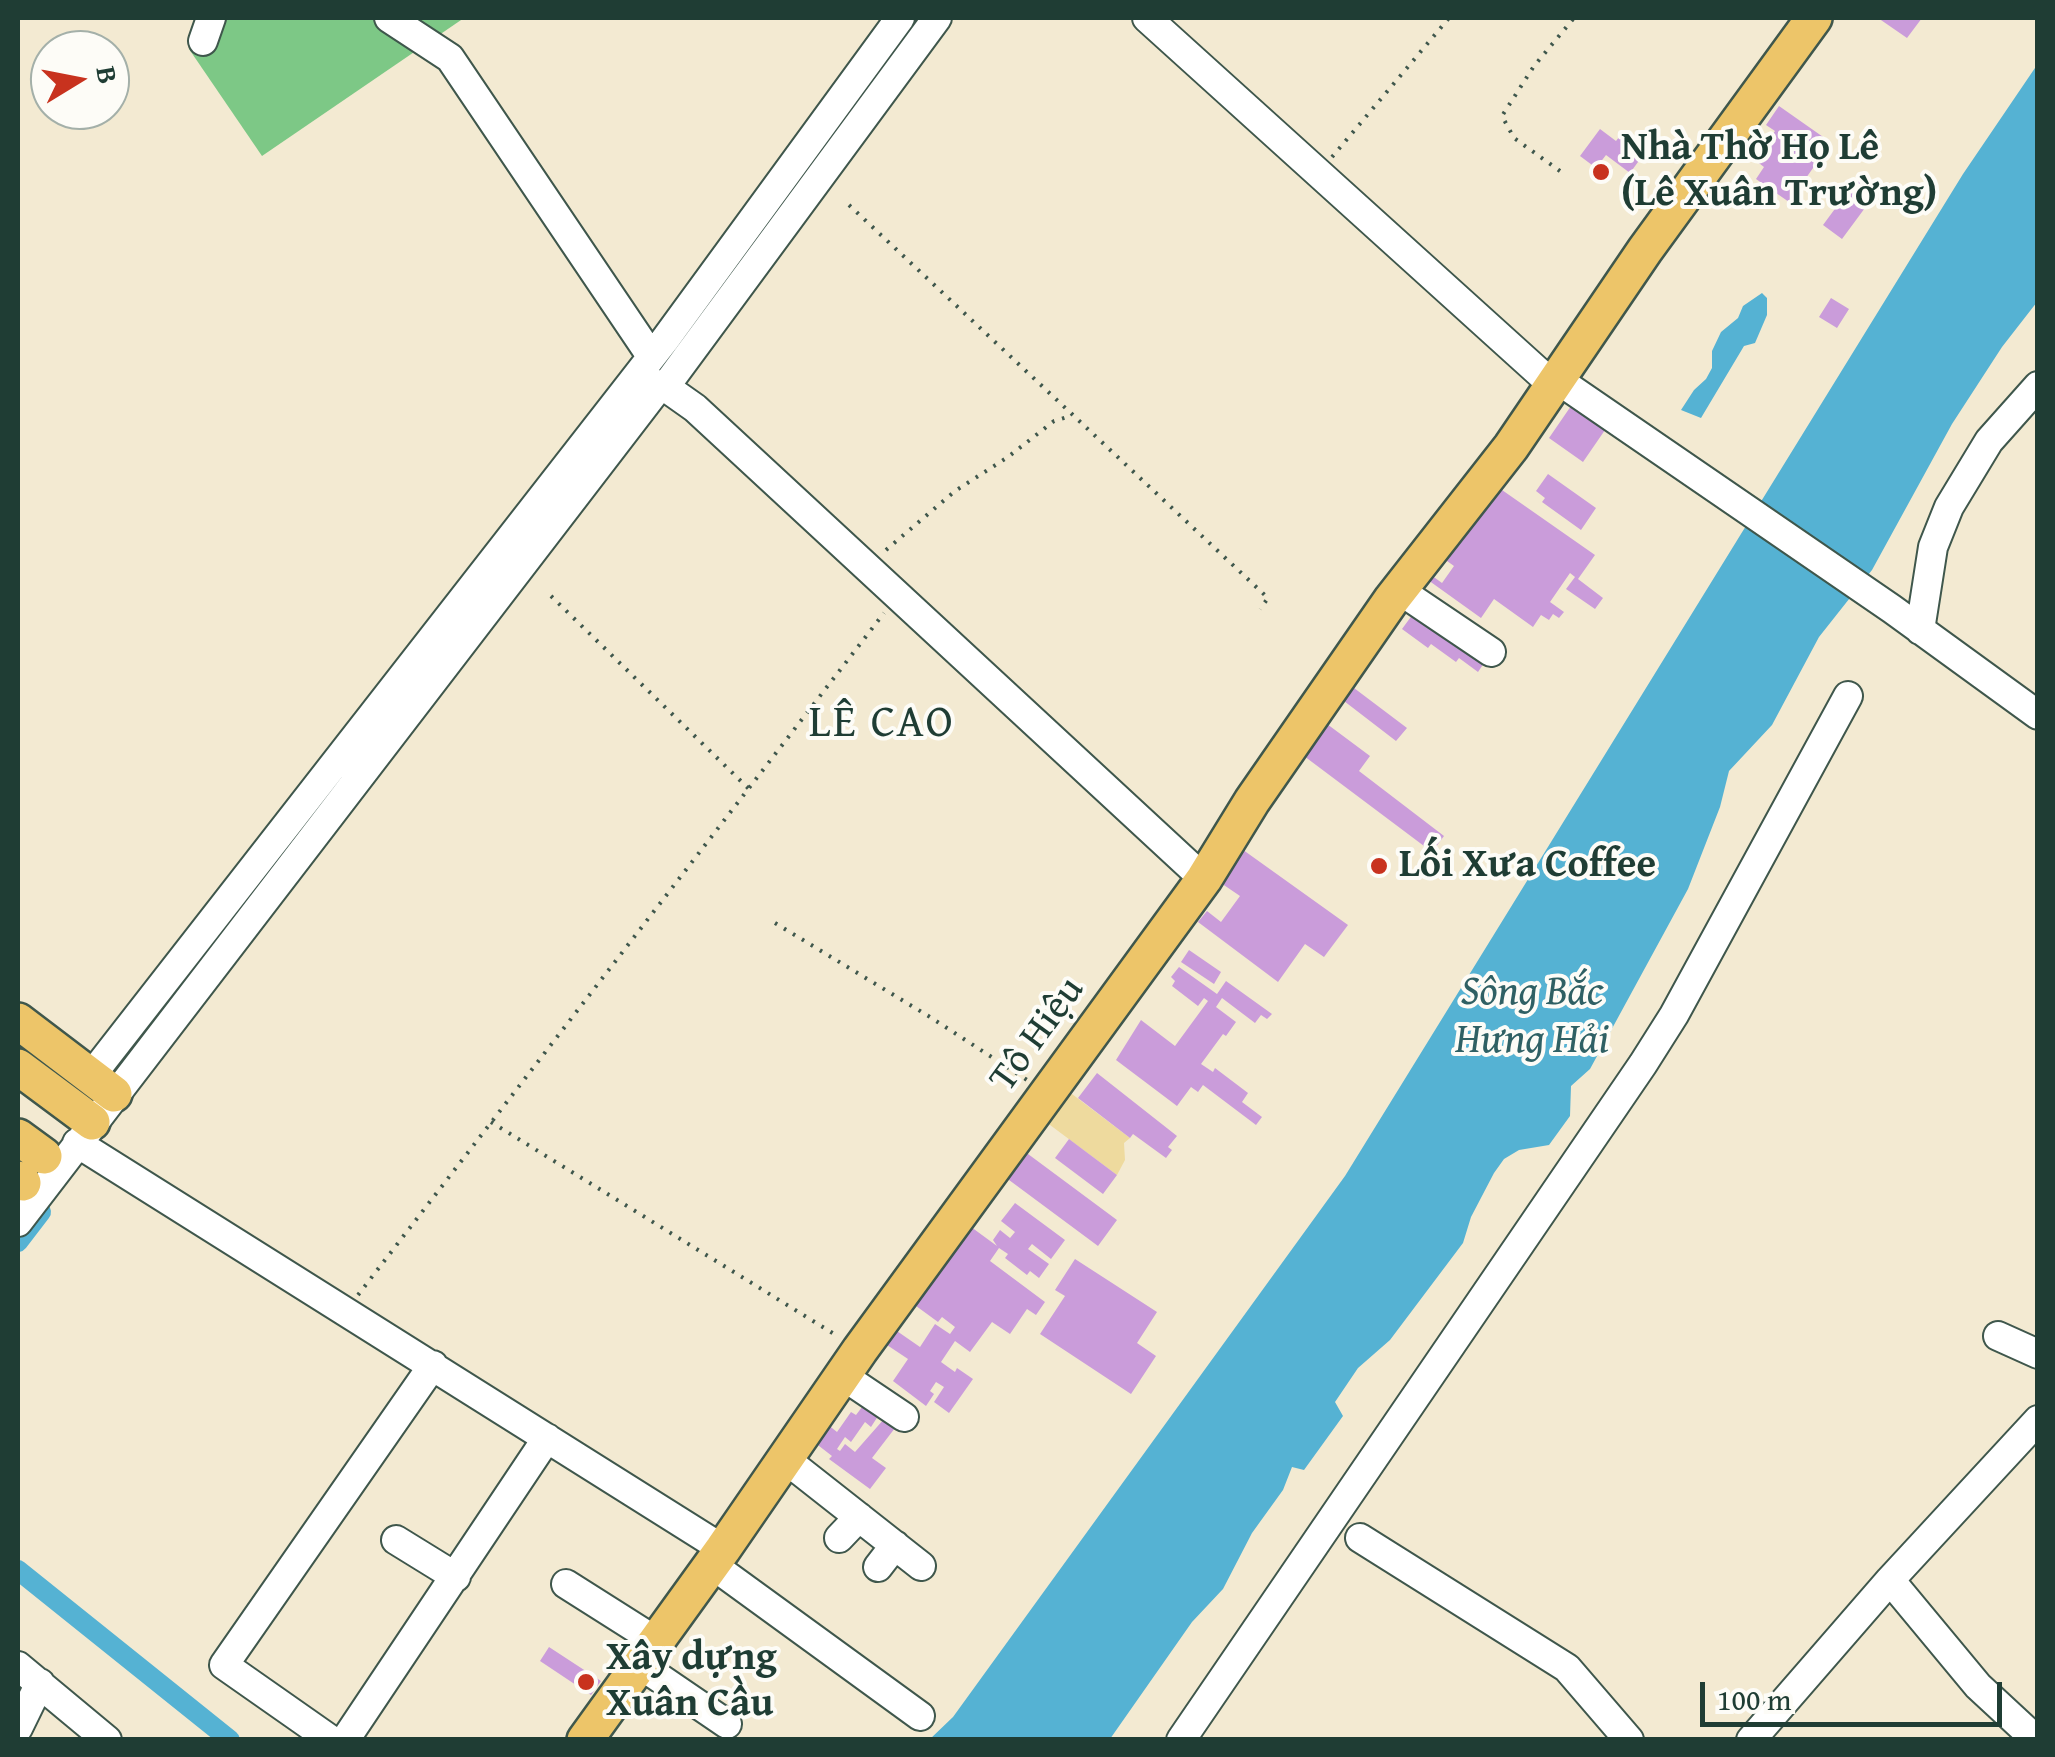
<!DOCTYPE html>
<meta charset="utf-8">
<style>
body{margin:0}
#map{position:relative;width:2055px;height:1757px;overflow:hidden;background:#f3ead2;font-family:"Gentium Book Plus",serif}
canvas{display:block}
.frame{position:absolute;inset:0;border:20px solid #1f3d34;pointer-events:none}
.north{position:absolute;left:30px;top:30px;width:100px;height:100px;box-sizing:border-box;background:#fdfcf7;border:2px solid #a4b0a9;border-radius:50%;rotate:80deg;font-size:28px;font-weight:700;line-height:40px;text-align:center;color:#1f3d34}
.north::after{content:'';display:block;margin:auto;width:35px;height:45px;background:#c8321e;clip-path:polygon(50% 0,100% 100%,50% 72%,0 100%)}
.scale{position:absolute;left:1700px;top:1682px;width:302px;height:45px;box-sizing:border-box;border:5px solid #1f3d34;border-top:0;padding-left:12px;font-size:30px;line-height:35px;white-space:nowrap;color:#1f3d34;-webkit-text-stroke:8px #fdfcf7;paint-order:stroke}
</style>
<div id="map">
<canvas width="2055" height="1757"></canvas>
<div class="frame"></div>
<div class="north">B</div>
<div class="scale">100 m</div>
</div>
<script>
const ctx = document.querySelector('canvas').getContext('2d');
ctx.lineJoin = 'round';
function fill(path, color) { ctx.fillStyle = color; ctx.fill(path, 'evenodd'); }
const poly = rows => new Path2D(rows.map(r => 'M' + r).join(''));
function trace(path, color, width, dash) { ctx.strokeStyle = color; ctx.lineWidth = width; ctx.lineCap = dash ? 'butt' : 'round'; ctx.setLineDash(dash || []); ctx.stroke(path); }
function drawText(font, color, halo, rows, align = 'center') {
  ctx.font = font + ' "Gentium Book Plus",serif'; ctx.lineWidth = 8; ctx.setLineDash([]); ctx.textBaseline = 'middle'; ctx.strokeStyle = halo; ctx.fillStyle = color; for (const [text, x, y, turn = 0] of rows) {
    ctx.save(); ctx.translate(x, y); ctx.rotate((+turn || 0) * Math.PI / 180); ctx.textAlign = isNaN(turn) ? turn : align; if (halo) ctx.strokeText(text, 0, 0); ctx.fillText(text, 0, 0); ctx.restore();
  }
}
const green = poly([
 [201,18,464,18,262,156,189,49]
]);
const sand = poly([
 [1068,1091,1130,1138,1124,1143,1125,1160,1117,1175,1046,1122]
]);
const water = poly([
 [2037,65,2037,302,2002,347,1952,424,1872,570,1819,637,1772,725,1729,771,1720,807,1688,889,1590,1069,1571,1086,1570,1116,1549,1145,1519,1150,1504,1159,1494,1173,1471,1217,1463,1243,1390,1340,1358,1368,1335,1402,1343,1416,1304,1470,1292,1467,1283,1490,1252,1533,1223,1589,1192,1622,1110,1739,929,1740,953,1717,1345,1176,1963,174],
 [1762,293,1767,298,1767,315,1755,343,1744,346,1701,418,1681,410,1694,390,1706,379,1712,368,1712,351,1721,332,1738,318,1743,306]
]);
const canal = poly([
 [18,1242,41,1212],
 [18,1570,230,1740]
]);
const building = poly([
 [1878,18,1922,18,1907,38],
 [1779,106,1826,139,1813,157,1818,161,1801,185,1804,187,1801,191,1798,188,1789,202,1756,179,1764,167,1755,160,1775,131,1766,125],
 [1600,129,1616,141,1623,132,1646,151,1630,173,1606,155,1596,168,1580,156],
 [1857,179,1876,193,1842,239,1823,225],
 [1831,298,1849,309,1837,328,1819,317],
 [1571,406,1605,430,1583,462,1549,438],
 [1548,474,1596,508,1581,530,1542,502,1545,498,1536,491],
 [1492,483,1595,555,1578,579,1603,598,1595,609,1566,589,1575,577,1570,573,1550,602,1564,612,1559,618,1553,614,1549,620,1541,615,1533,627,1494,599,1481,618,1428,580,1431,575,1442,583,1454,566,1440,556],
 [1413,614,1484,663,1478,672,1459,658,1456,662,1431,644,1428,648,1402,629],
 [1354,688,1407,728,1396,741,1344,701],
 [1323,721,1370,756,1359,771,1444,836,1432,852,1300,753],
 [1239,847,1348,925,1324,957,1305,944,1278,982,1198,922,1207,911,1221,922,1240,896,1215,879],
 [1189,950,1221,972,1214,984,1181,962],
 [1179,967,1217,994,1226,981,1272,1014,1267,1019,1261,1015,1255,1023,1222,998,1216,1007,1236,1022,1226,1036,1223,1034,1201,1064,1213,1072,1215,1068,1248,1093,1242,1102,1262,1117,1256,1125,1203,1085,1198,1092,1191,1087,1177,1106,1116,1060,1141,1020,1175,1046,1208,1001,1204,998,1198,1006,1172,986,1175,981,1171,977],
 [1097,1073,1177,1136,1168,1147,1172,1150,1166,1158,1133,1134,1130,1138,1078,1098],
 [1069,1139,1117,1175,1103,1194,1055,1158],
 [1024,1151,1117,1220,1098,1246,1005,1177],
 [1015,1203,1065,1240,1051,1259,1032,1244,1028,1249,1049,1264,1039,1278,1030,1271,1027,1275,1005,1258,1008,1254,999,1248,990,1261,1045,1302,1036,1315,1027,1309,1010,1334,992,1322,970,1352,955,1341,941,1362,955,1372,957,1368,973,1379,949,1413,934,1402,944,1387,936,1382,930,1391,934,1394,926,1406,893,1381,908,1359,884,1343,894,1329,920,1347,935,1324,950,1334,955,1327,942,1317,938,1322,912,1303,967,1224,997,1246,993,1240,1000,1230,1010,1238,1015,1232,1001,1221],
 [1075,1259,1157,1312,1137,1343,1156,1356,1131,1394,1040,1334,1065,1296,1055,1290],
 [865,1403,880,1413,871,1427,865,1422,851,1442,845,1437,837,1449,840,1451,845,1444,855,1452,884,1419,895,1428,872,1458,886,1468,870,1489,829,1459,832,1456,814,1442,827,1424,837,1432,851,1412,856,1415],
 [549,1647,601,1681,591,1695,540,1661]
]);
const path = poly([
 [1332,157,1449,18],
 [1560,171,1514,138,1502,116,1534,66,1574,18],
 [849,205,1268,598,1260,609],
 [886,550,955,491,1008,457,1054,421,1071,416],
 [551,596,749,789],
 [775,923,930,1017,1027,1080],
 [491,1122,839,1337],
 [358,1295,884,613]
]);
const minor = poly([
 [389,18,450,58,651,356],
 [1147,18,1554,386],
 [203,41,211,18],
 [1558,380,1892,609,2038,715],
 [665,387,937,18],
 [1399,590,1491,652],
 [1920,630,1933,547,1949,507,1989,441,2038,386],
 [91,1076,664,341,900,18],
 [77,1143,723,1549],
 [18,1222,661,384,695,408,1204,879],
 [1998,1336,2038,1354],
 [843,1376,904,1417],
 [785,1459,921,1566],
 [839,1538,859,1517],
 [1360,1538,1567,1668,1629,1740],
 [396,1540,456,1577],
 [711,1564,920,1716],
 [878,1567,895,1545],
 [1890,1580,1978,1686,2032,1736],
 [566,1584,656,1641],
 [639,1664,727,1724],
 [18,1666,107,1740],
 [18,1728,40,1683],
 [331,1740,224,1665,433,1365],
 [345,1740,547,1438],
 [1181,1740,1643,1064,1674,1015,1848,696],
 [1751,1740,1890,1580,2038,1420]
]);
const major = poly([
 [18,1021,114,1094],
 [18,1067,92,1122],
 [18,1137,44,1156],
 [18,1179,23,1183],
 [585,1740,723,1549,860,1350,1204,879,1252,801,1392,599,1511,447,1645,250,1814,18]
]);
const markers = [
 [1601,172,10,"#c8321e"],
 [1379,866,10,"#c8321e"],
 [586,1682,10,"#c8321e"]
];
const poiNames = [
 ["Nhà Thờ Họ Lê",1621,149],
 ["(Lê Xuân Trường)",1621,195],
 ["Lối Xưa Coffee",1399,866],
 ["Xây dựng",606,1659],
 ["Xuân Cầu",606,1705]
];
const streetNames = [
 ["Tô Hiệu",1038,1035,-54]
];
const waterNames = [
 ["Sông Bắc",1532,993],
 ["Hưng Hải",1532,1041]
];
const quarterNames = [
 ["LÊ CAO",882,725]
];
fill(green, '#7dc886');
fill(sand, '#eeda9e');
fill(water, '#55b2d3');
trace(canal, '#55b2d3', 20);
fill(building, '#ca9cda');
trace(minor, '#3f574c', 32);
trace(major, '#3f574c', 40);
trace(path, '#3f574c', 4, [2.5, 8]);
trace(minor, '#fff', 28);
trace(major, '#edc569', 35);
for (const [x, y, r, color] of markers) { const dot = new Path2D(); dot.arc(x, y, r, 0, 2 * Math.PI); ctx.fillStyle = color; ctx.fill(dot); trace(dot, '#fdfcf7', 4); }
drawText('bold 40px', '#1f3d34', '#fdfcf7', poiNames, 'left');
drawText('40px', '#1f3d34', '#fdfcf7', streetNames);
drawText('italic 42px', '#2f6064', '#fdfcf7', waterNames);
ctx.letterSpacing = '2.5px';
drawText('45px', '#1f3d34', '#fdfcf7', quarterNames);
ctx.letterSpacing = '0px';
</script>
